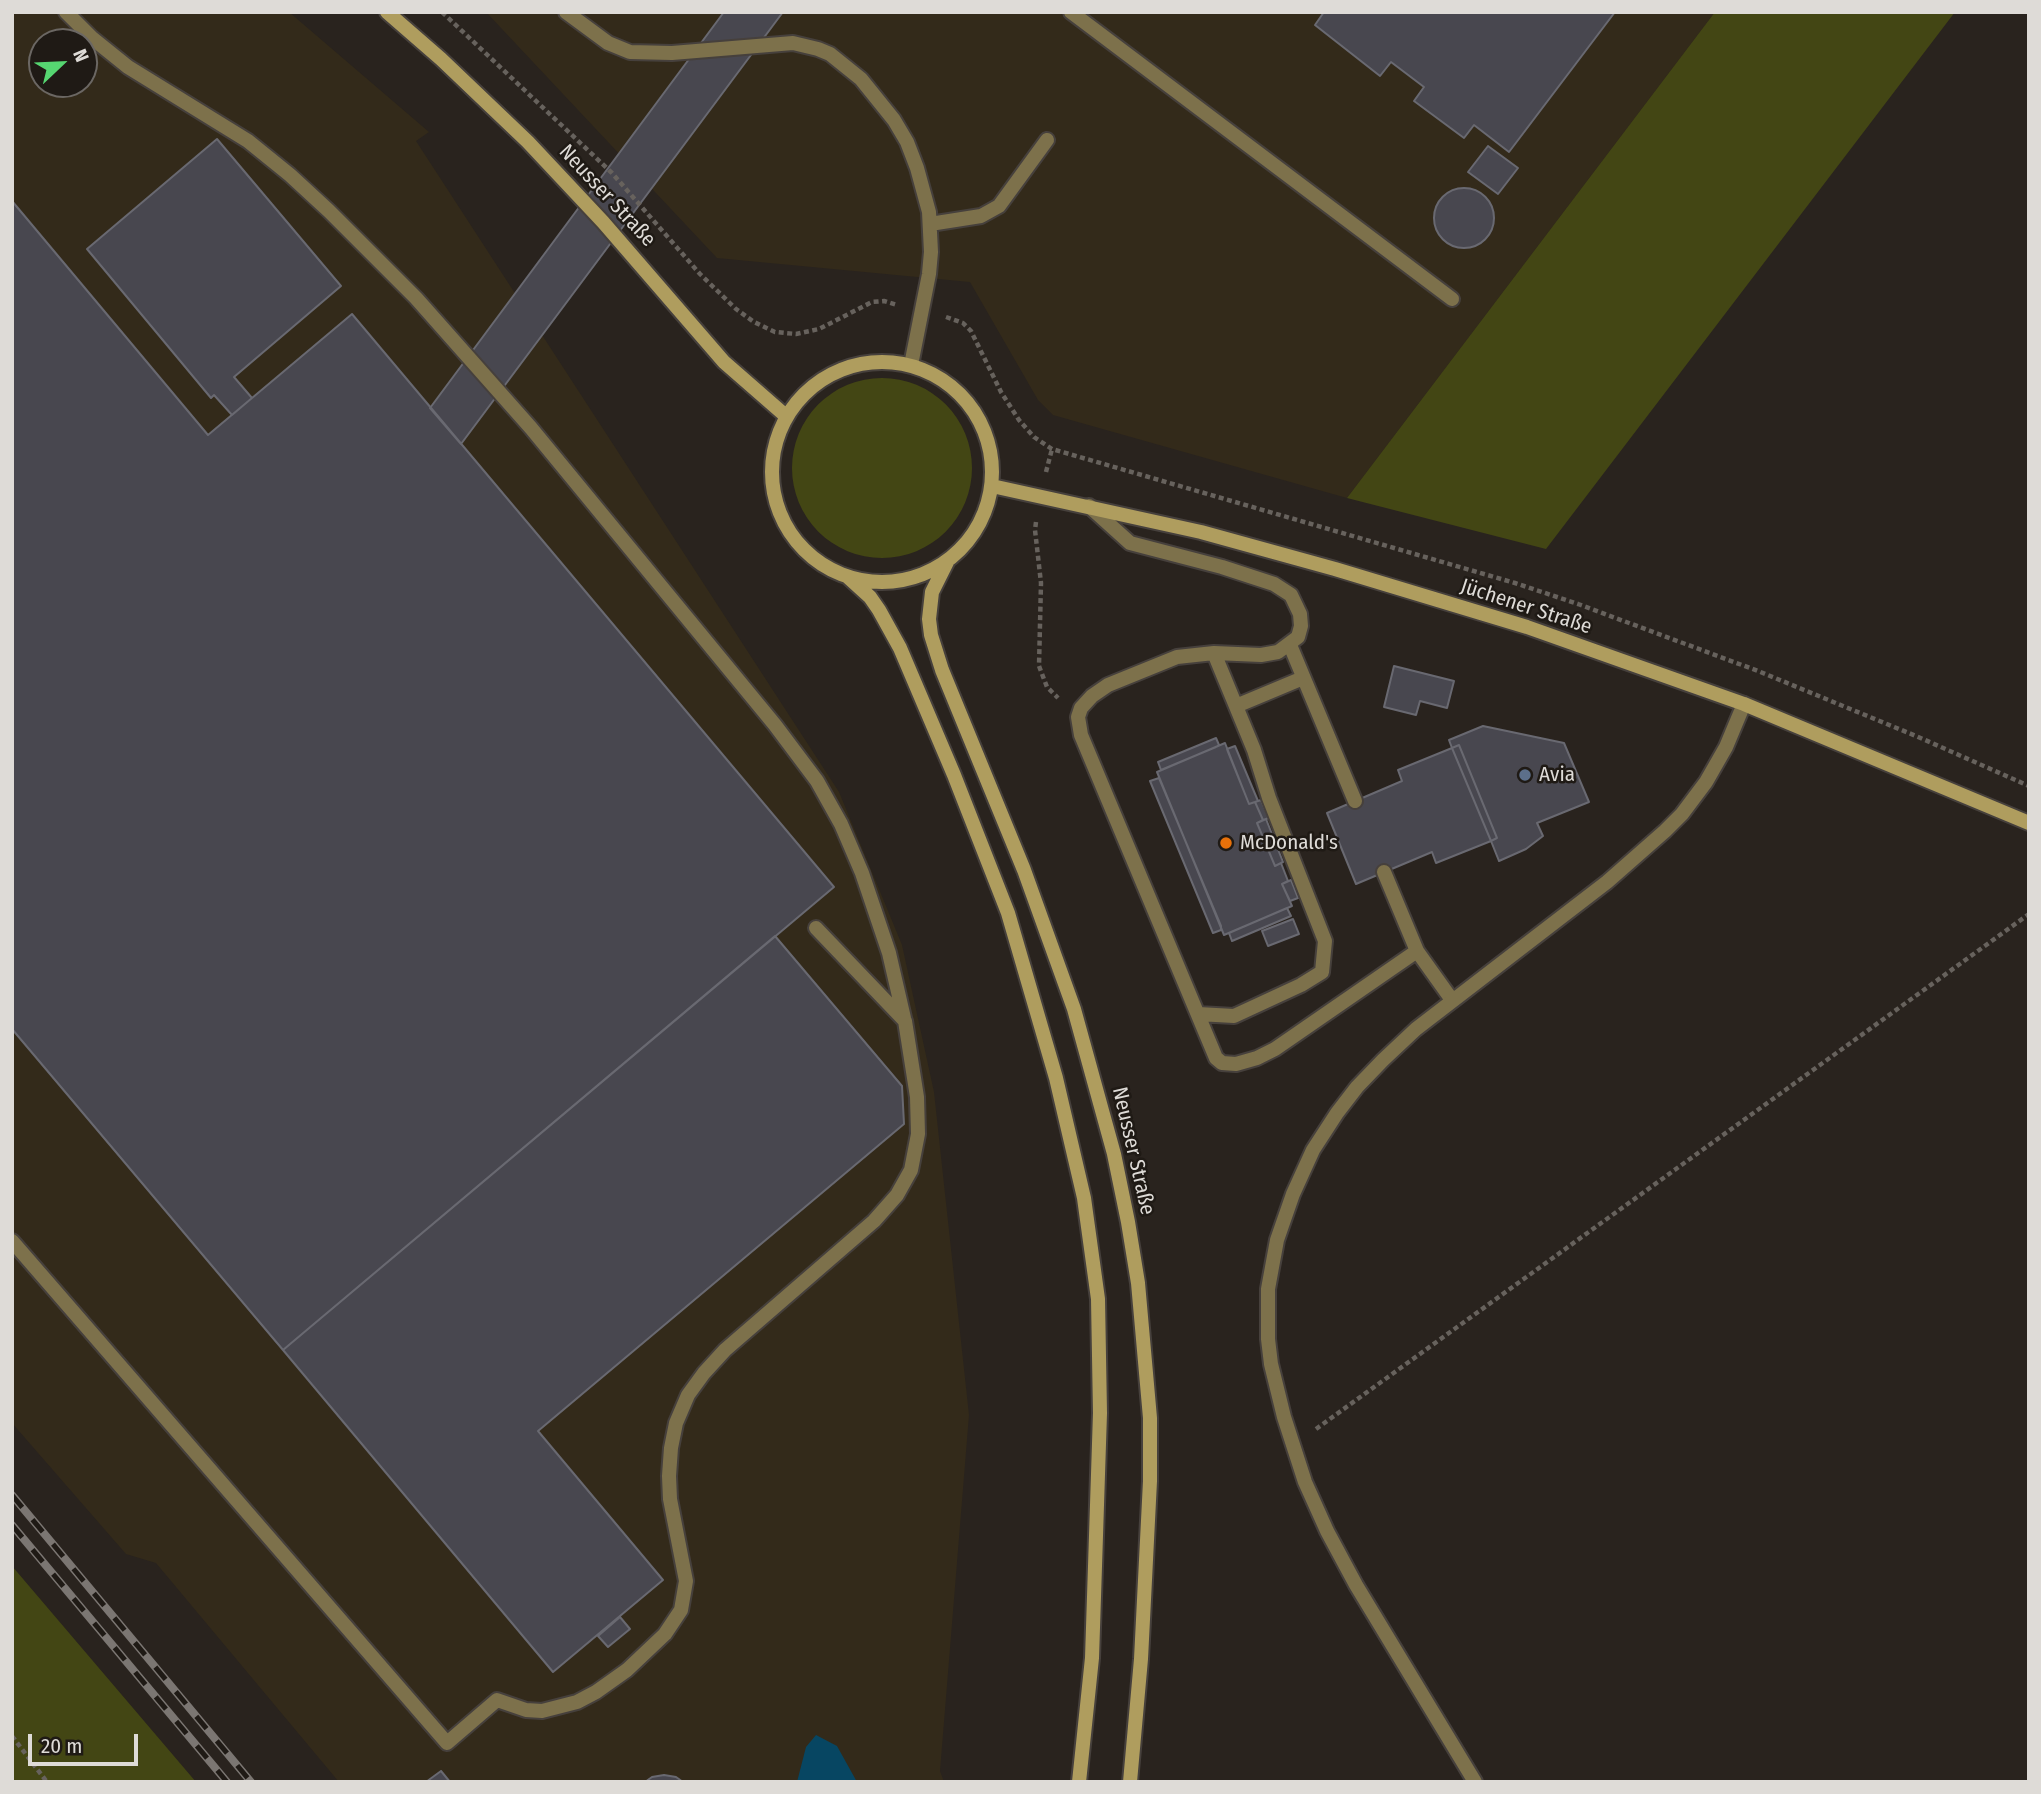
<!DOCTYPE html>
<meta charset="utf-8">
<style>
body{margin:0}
#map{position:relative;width:2041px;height:1794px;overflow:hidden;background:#29231e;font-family:"Fira Sans Condensed",sans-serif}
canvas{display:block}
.frame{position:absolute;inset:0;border:14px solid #dedbd7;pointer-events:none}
.north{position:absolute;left:28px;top:28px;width:70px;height:70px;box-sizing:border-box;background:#1f1a15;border:2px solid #6b6763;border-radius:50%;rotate:67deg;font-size:19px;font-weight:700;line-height:28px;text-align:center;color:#dedbd7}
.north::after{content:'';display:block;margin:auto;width:24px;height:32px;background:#56d671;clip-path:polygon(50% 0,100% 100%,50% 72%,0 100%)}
.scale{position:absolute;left:28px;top:1734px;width:110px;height:32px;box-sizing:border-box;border:4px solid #dedbd7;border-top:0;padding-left:9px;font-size:21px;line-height:24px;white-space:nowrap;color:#dedbd7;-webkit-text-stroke:5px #1f1a15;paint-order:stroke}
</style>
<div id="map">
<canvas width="2041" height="1794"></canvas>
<div class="frame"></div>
<div class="north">N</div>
<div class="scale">20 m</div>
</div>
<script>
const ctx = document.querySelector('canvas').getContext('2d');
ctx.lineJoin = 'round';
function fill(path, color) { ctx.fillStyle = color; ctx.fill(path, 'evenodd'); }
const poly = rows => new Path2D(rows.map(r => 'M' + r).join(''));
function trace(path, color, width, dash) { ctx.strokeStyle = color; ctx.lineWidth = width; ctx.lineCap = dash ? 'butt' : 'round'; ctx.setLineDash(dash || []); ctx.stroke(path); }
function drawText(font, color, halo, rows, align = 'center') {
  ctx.font = font + ' "Fira Sans Condensed",sans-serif'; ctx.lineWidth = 5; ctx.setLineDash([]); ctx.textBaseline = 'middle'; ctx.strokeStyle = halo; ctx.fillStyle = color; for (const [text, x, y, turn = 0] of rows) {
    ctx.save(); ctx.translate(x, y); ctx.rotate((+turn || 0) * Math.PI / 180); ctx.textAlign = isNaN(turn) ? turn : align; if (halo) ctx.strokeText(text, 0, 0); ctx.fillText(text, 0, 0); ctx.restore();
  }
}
const industrial = poly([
 [12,12,289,12,429,132,416,141,839,792,902,945,934,1092,969,1415,940,1771,944,1782,339,1782,156,1563,126,1554,12,1423],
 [42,42,84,42,84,84,42,84],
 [486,12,1715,12,1347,498,1053,415,1038,400,970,282,717,258]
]);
const green = poly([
 [1715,12,1955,12,1546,549,1347,498],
 '792 468a90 90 0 1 1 180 0a90 90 0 1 1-180 0Z',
 [12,1566,196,1782,12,1782]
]);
const water = poly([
 [816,1735,837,1746,857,1782,797,1782,806,1747]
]);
const building = poly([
 [724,12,783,12,461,444,430,408,724,12],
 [1615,12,1509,152,1474,125,1464,138,1414,101,1424,87,1391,62,1380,76,1315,25,1324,12,1615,12],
 [217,139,341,286,234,377,252,398,232,415,214,395,211,398,87,249,217,139],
 [1488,146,1518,168,1498,194,1468,172,1488,146],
 '1434 218a30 30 0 1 1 60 0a30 30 0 1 1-60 0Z',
 [12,201,208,435,352,314,834,887,283,1350,12,1029,12,201],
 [1394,666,1454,681,1447,708,1420,701,1416,715,1384,707,1394,666],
 [1483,726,1564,743,1589,802,1537,823,1543,836,1526,849,1499,861,1491,841,1497,838,1459,745,1452,748,1449,740,1483,726],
 [1216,738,1219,745,1216,747,1161,770,1158,762,1216,738],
 [1225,743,1249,804,1255,802,1263,820,1257,823,1275,866,1281,863,1288,881,1282,884,1292,906,1224,935,1157,772,1225,743],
 [1459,745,1497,838,1491,841,1452,748,1459,745],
 [1235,746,1258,801,1249,804,1228,752,1227,749,1235,746],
 [1452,748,1491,841,1436,863,1432,852,1356,884,1327,813,1402,781,1398,770,1452,748],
 [1159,778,1221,926,1221,930,1213,933,1150,781,1159,778],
 [1261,800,1269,818,1263,820,1255,802,1261,800],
 [1266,819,1283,862,1275,866,1257,823,1266,819],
 [1291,880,1298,898,1290,901,1282,884,1291,880],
 [1287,908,1291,916,1232,941,1229,933,1287,908],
 [1293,919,1299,934,1268,946,1262,931,1293,919],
 [775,936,902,1086,904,1124,538,1431,663,1580,553,1672,283,1350,775,936],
 [620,1617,630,1629,608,1647,598,1636,620,1617],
 [441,1771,450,1782,426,1782,441,1771],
 [664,1775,676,1777,683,1782,645,1782,652,1777,664,1775]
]);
const path = poly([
 [442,12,612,173,700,274,736,309,754,322,775,332,796,334,819,329,872,302,884,301,897,305],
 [946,317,963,323,971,331,1001,392,1019,420,1034,437,1052,449,1515,583,1578,604,1758,671,1916,736,2029,786],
 [1046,472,1052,449],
 [1036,522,1035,530,1041,583,1039,666,1047,687,1058,698],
 [1316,1429,2029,914],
 [12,1736,47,1782]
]);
const lane = poly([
 [66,12,92,38,128,67,248,141,290,175,329,211,416,298,531,428,775,725,817,781,841,824,862,873,889,953,904,1018],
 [566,12,608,43,630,52,672,53,793,43,818,49,830,54,861,79,894,120,907,142,917,168,929,212,931,252,929,274,911,365],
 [1071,12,1452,299],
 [930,224,981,216,999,206,1047,140],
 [1089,506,1130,543,1222,567,1274,584,1291,595,1300,614,1301,626,1298,637,1278,652,1261,655,1214,653,1177,657,1108,685,1092,696,1081,708,1078,717,1081,735,1216,1058,1222,1063,1236,1064,1257,1058,1275,1049,1417,951],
 [1290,645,1355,801],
 [1236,706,1303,678],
 [1384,872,1417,951,1452,1000],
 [1198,1014,1234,1016,1301,985,1322,972,1325,941,1269,798,1254,750,1214,653],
 [12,1241,447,1743,497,1700,526,1710,542,1711,577,1702,596,1692,627,1670,665,1634,681,1610,686,1581,670,1499,669,1476,671,1448,676,1423,688,1395,704,1373,725,1350,874,1221,897,1195,911,1170,918,1134,917,1097,905,1021,816,928]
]);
const street = poly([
 [1475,1782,1356,1585,1327,1531,1305,1482,1284,1417,1271,1364,1268,1339,1268,1289,1277,1240,1293,1194,1313,1150,1337,1113,1357,1087,1383,1060,1416,1029,1607,882,1665,831,1682,814,1706,782,1726,747,1744,704]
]);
const secondary = poly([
 [387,12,441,59,528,142,603,222,724,362,787,417],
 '772 472a110 110 0 1 1 220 0a110 110 0 1 1-220 0Z',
 [992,486,1201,532,1335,569,1527,627,1744,704,2029,823],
 [947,562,932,592,929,619,931,635,942,670,1024,870,1074,1009,1114,1154,1128,1222,1138,1283,1150,1418,1150,1481,1141,1659,1130,1782],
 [848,577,870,597,879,610,900,648,954,775,1008,913,1056,1078,1084,1198,1098,1299,1100,1413,1092,1658,1079,1782]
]);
const rail = poly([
 [12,1495,251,1782],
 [12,1525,227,1782]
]);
const markers = [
 [1525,775,7,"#5c6f8a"],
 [1226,843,7,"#e8710a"]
];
const streetNames = [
 ["Neusser Straße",607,196,47],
 ["Jüchener Straße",1526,607,18],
 ["Neusser Straße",1133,1151,77]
];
const poiNames = [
 ["Avia",1539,775],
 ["McDonald's",1240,843]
];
fill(industrial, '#332a1a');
fill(green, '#434614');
fill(water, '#074662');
fill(building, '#48474f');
trace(building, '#696971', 2);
trace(lane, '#46403c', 18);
trace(street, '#46403c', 18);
trace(secondary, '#46403c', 18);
trace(path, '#67625d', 4.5, [5, 3.5]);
trace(lane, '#7d714b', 14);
trace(street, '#7d714b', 14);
trace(secondary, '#af9d5e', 14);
trace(rail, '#7b7672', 8);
trace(rail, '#1f1a15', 5, [16]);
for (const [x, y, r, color] of markers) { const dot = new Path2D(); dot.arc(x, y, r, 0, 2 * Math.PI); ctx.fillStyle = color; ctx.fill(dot); trace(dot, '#1f1a15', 2.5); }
drawText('21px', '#dedbd7', '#1f1a15', streetNames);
drawText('21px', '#dedbd7', '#1f1a15', poiNames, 'left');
</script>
